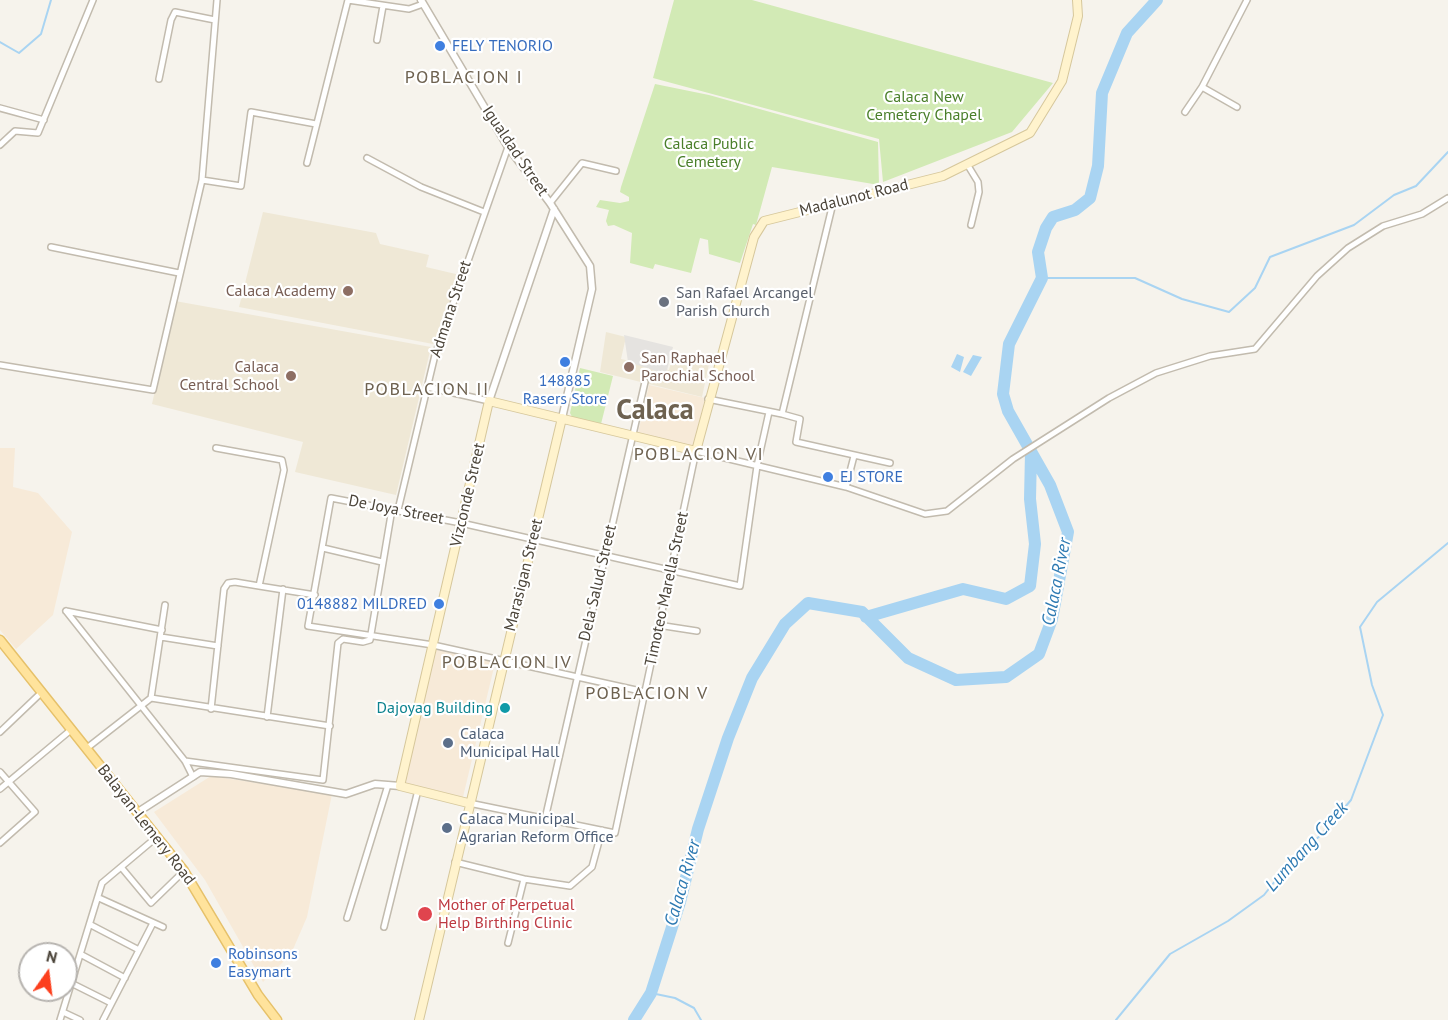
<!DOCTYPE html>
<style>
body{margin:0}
#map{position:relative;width:1448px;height:1020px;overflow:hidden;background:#f6f3ec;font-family:"PT Sans",sans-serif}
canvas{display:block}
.north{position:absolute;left:18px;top:942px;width:60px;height:60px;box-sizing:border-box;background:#fff;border:2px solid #b7b4b0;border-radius:50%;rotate:14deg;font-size:16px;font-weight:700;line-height:24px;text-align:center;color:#4b4439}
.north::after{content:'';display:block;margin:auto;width:21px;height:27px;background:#fc3f1d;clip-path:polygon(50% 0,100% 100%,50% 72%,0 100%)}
</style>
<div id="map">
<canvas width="1448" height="1020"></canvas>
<div class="north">N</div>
</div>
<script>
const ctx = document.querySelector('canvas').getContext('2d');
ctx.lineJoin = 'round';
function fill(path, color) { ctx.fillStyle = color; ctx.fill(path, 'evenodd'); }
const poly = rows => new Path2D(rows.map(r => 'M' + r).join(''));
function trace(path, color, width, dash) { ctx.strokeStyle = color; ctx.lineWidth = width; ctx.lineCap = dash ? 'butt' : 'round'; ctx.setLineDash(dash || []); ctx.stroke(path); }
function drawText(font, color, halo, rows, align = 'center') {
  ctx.font = font + ' "PT Sans",sans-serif'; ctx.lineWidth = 4.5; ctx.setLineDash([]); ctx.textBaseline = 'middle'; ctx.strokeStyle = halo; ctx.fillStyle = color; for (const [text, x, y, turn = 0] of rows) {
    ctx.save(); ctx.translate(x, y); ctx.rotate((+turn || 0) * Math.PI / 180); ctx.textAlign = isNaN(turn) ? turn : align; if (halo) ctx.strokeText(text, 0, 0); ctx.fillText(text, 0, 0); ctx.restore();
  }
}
const commercial = poly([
 [649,385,705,398,693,447,638,433],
 [0,448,15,448,13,487,38,493,72,532,53,615,16,649,0,630],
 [436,649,495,663,463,797,405,783],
 [211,776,332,794,307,917,291,954,263,982,205,880,154,812]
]);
const education = poly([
 [263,212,376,233,380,244,429,255,426,267,460,275,433,344,239,307],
 [175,301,431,347,396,495,295,472,303,442,152,404],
 [606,332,626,337,621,359,669,370,673,355,709,364,702,397,600,372]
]);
const green = poly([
 [674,0,752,0,1053,83,1012,132,883,182,879,139,653,78],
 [655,84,709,95,878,142,879,185,772,167,756,225,753,224,740,263,709,254,708,240,700,238,691,273,655,264,653,269,630,263,632,233,614,225,608,226,606,221,609,210,596,207,600,200,620,203,629,201,629,197,620,192,621,187],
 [580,368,613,376,601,424,572,417,570,413]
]);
const parking = poly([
 [624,335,673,347,666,374,628,362]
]);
const water = poly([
 [957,354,964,357,960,372,951,367],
 [973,355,982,357,971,376,963,372]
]);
const stream = poly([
 [0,42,19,53,41,34,51,0],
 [1042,278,1135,278,1182,299,1229,312,1255,288,1270,257,1354,225,1394,195,1416,186,1448,152],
 [651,993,675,998,694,1008,701,1020],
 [1116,1020,1170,954,1228,921,1264,895,1290,862,1322,834,1351,800,1383,715,1372,685,1360,627,1377,602,1448,543]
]);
const river = poly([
 [866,617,963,589,1006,599,1030,586,1035,544,1030,499,1031,453],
 [634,1020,651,993,680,902,698,829,728,738,752,678,785,624,808,603,862,612,908,658,956,680,1006,677,1039,654,1052,619,1068,532,1050,485,1008,411,1003,394,1009,344,1042,278,1038,252,1046,228,1053,217,1075,210,1090,198,1098,166,1102,93,1127,33,1157,0]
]);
const minor = poly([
 [348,0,409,9,423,4],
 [377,40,383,6],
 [159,79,171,20,175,12,215,20],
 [1202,87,1237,107],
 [0,108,44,120],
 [1185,112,1202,87,1247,0],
 [0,145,15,131,38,133,93,0],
 [367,158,421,187,484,212],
 [307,163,348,0],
 [967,164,978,182,979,192,971,225],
 [202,180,241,186,251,112,316,124],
 [550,203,582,163,616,171],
 [833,203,782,414,800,419,796,442,890,463],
 [51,247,179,273],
 [0,365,153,390,202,180,217,0],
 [427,387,489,401],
 [708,399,782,414],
 [216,448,282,460,284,470,259,586,315,595],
 [846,487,854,456],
 [398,510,435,355,508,147],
 [323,548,382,562],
 [66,611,185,761,193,777],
 [66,611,162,630],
 [658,625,697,631],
 [161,637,218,646],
 [645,692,433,645,308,626,331,498,461,523,740,586,757,466,769,412],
 [151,698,165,605],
 [211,709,224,589,228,583,235,582,259,586],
 [267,717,283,589],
 [0,732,42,692],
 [87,748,151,698,330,726],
 [185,761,323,780,338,643,343,639,363,642,370,640,392,509],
 [0,772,35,812,0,843],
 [0,789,72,729],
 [469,803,615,833,696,451,846,487,925,514,947,511,1013,459,1109,398,1156,373,1210,356,1255,349,1317,276,1348,248,1383,226,1422,214,1448,198],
 [545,819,645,382],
 [455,862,524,879,508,943],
 [121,867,151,903,184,871],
 [524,879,570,886,592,867,602,830],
 [99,898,163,927],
 [347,918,388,785],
 [91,925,139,950],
 [384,927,418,790],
 [82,955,125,978],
 [73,984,111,1003],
 [63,1012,80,1020],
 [60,1020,102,883,158,836],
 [103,1020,153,923]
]);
const tertiary = poly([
 [421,0,508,147,550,203,590,266,592,289,562,418],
 [489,401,554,209],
 [138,812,200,772,231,774,346,794,375,784,400,786]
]);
const secondary = poly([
 [468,803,400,786,489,401,696,451,754,237,764,221,943,176,1030,133,1062,81,1078,16,1077,0],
 [419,1020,562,418]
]);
const primary = poly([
 [0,640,184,871,258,995,277,1020]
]);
const markers = [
 [440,46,6,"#3f7fe0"],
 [348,291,6,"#8d6e63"],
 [664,302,6,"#6b7280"],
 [565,362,6,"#3f7fe0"],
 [629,367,6,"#8d6e63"],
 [291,376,6,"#8d6e63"],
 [828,477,6,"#3f7fe0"],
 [439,604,6,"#3f7fe0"],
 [505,708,6,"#0f9aa8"],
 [448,743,6,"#5c6f8a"],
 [447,828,6,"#5c6f8a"],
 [425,914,8,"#e0444e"],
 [216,963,6,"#3f7fe0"]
];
const shopNames = [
 ["FELY TENORIO",452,46],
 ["148885",565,381,"center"],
 ["Rasers Store",565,399,"center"],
 ["EJ STORE",840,477],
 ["0148882 MILDRED",427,604,"right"],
 ["Robinsons",228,954],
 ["Easymart",228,972]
];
const parkNames = [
 ["Calaca New",924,97],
 ["Cemetery Chapel",924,115],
 ["Calaca Public",709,144],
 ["Cemetery",709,162]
];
const streetNames = [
 ["Igualdad Street",515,151,56],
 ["Madalunot Road",854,198,-14],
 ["Admana Street",451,309,-72],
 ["Vizconde Street",468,495,-77],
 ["De Joya Street",396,510,11],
 ["Marasigan Street",524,575,-76],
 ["Dela Salud Street",598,583,-77],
 ["Timoteo Marella Street",667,589,-78],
 ["Balayan-Lemery Road",146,825,52]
];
const educationNames = [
 ["Calaca Academy",336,291],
 ["San Raphael",641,358,"left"],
 ["Parochial School",641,376,"left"],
 ["Calaca",279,367],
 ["Central School",279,385]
];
const worshipNames = [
 ["San Rafael Arcangel",676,293],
 ["Parish Church",676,311]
];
const cultureNames = [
 ["Dajoyag Building",493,708]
];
const serviceNames = [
 ["Calaca",460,734],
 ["Municipal Hall",460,752],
 ["Calaca Municipal",459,819],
 ["Agrarian Reform Office",459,837]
];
const healthNames = [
 ["Mother of Perpetual",438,905],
 ["Help Birthing Clinic",438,923]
];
const neighbourhoodNames = [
 ["POBLACION I",464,78],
 ["POBLACION II",427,390],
 ["POBLACION VI",699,455],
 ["POBLACION IV",507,663],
 ["POBLACION V",647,694]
];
const waterNames = [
 ["Calaca River",1057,582,-79],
 ["Lumbang Creek",1307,847,-48],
 ["Calaca River",683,883,-74]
];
const townNames = [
 ["Calaca",655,411]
];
fill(commercial, '#f7ead8');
fill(education, '#efe8d6');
fill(green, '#d2eab5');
fill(parking, '#e5e3e0');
fill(water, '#a9d4f2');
trace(stream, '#a9d4f2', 2);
trace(river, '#a9d4f2', 12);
trace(minor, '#c2bbae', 8);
trace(tertiary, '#c2bbae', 9);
trace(secondary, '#d6c79b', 10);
trace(primary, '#e6c16a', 11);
trace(minor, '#fff', 5);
trace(tertiary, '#fff', 6);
trace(secondary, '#fff3cd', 8);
trace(primary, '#ffe39c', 8);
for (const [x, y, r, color] of markers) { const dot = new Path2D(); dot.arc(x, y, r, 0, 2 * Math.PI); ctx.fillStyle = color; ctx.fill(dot); trace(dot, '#fff', 2); }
drawText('16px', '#366cbe', '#fff', shopNames, 'left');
drawText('16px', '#4a7f2a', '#fff', parkNames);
drawText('16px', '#4b4439', '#fff', streetNames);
drawText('16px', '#785e54', '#fff', educationNames, 'right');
drawText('16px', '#5b616d', '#fff', worshipNames, 'left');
drawText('16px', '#0d838f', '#fff', cultureNames, 'right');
drawText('16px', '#4e5e75', '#fff', serviceNames, 'left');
drawText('16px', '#be3a42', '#fff', healthNames, 'left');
ctx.letterSpacing = '1.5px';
drawText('18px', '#6e6250', '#fff', neighbourhoodNames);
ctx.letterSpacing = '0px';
drawText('italic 18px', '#2e7ab2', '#fff', waterNames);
drawText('bold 28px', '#6e6250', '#fff', townNames);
</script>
